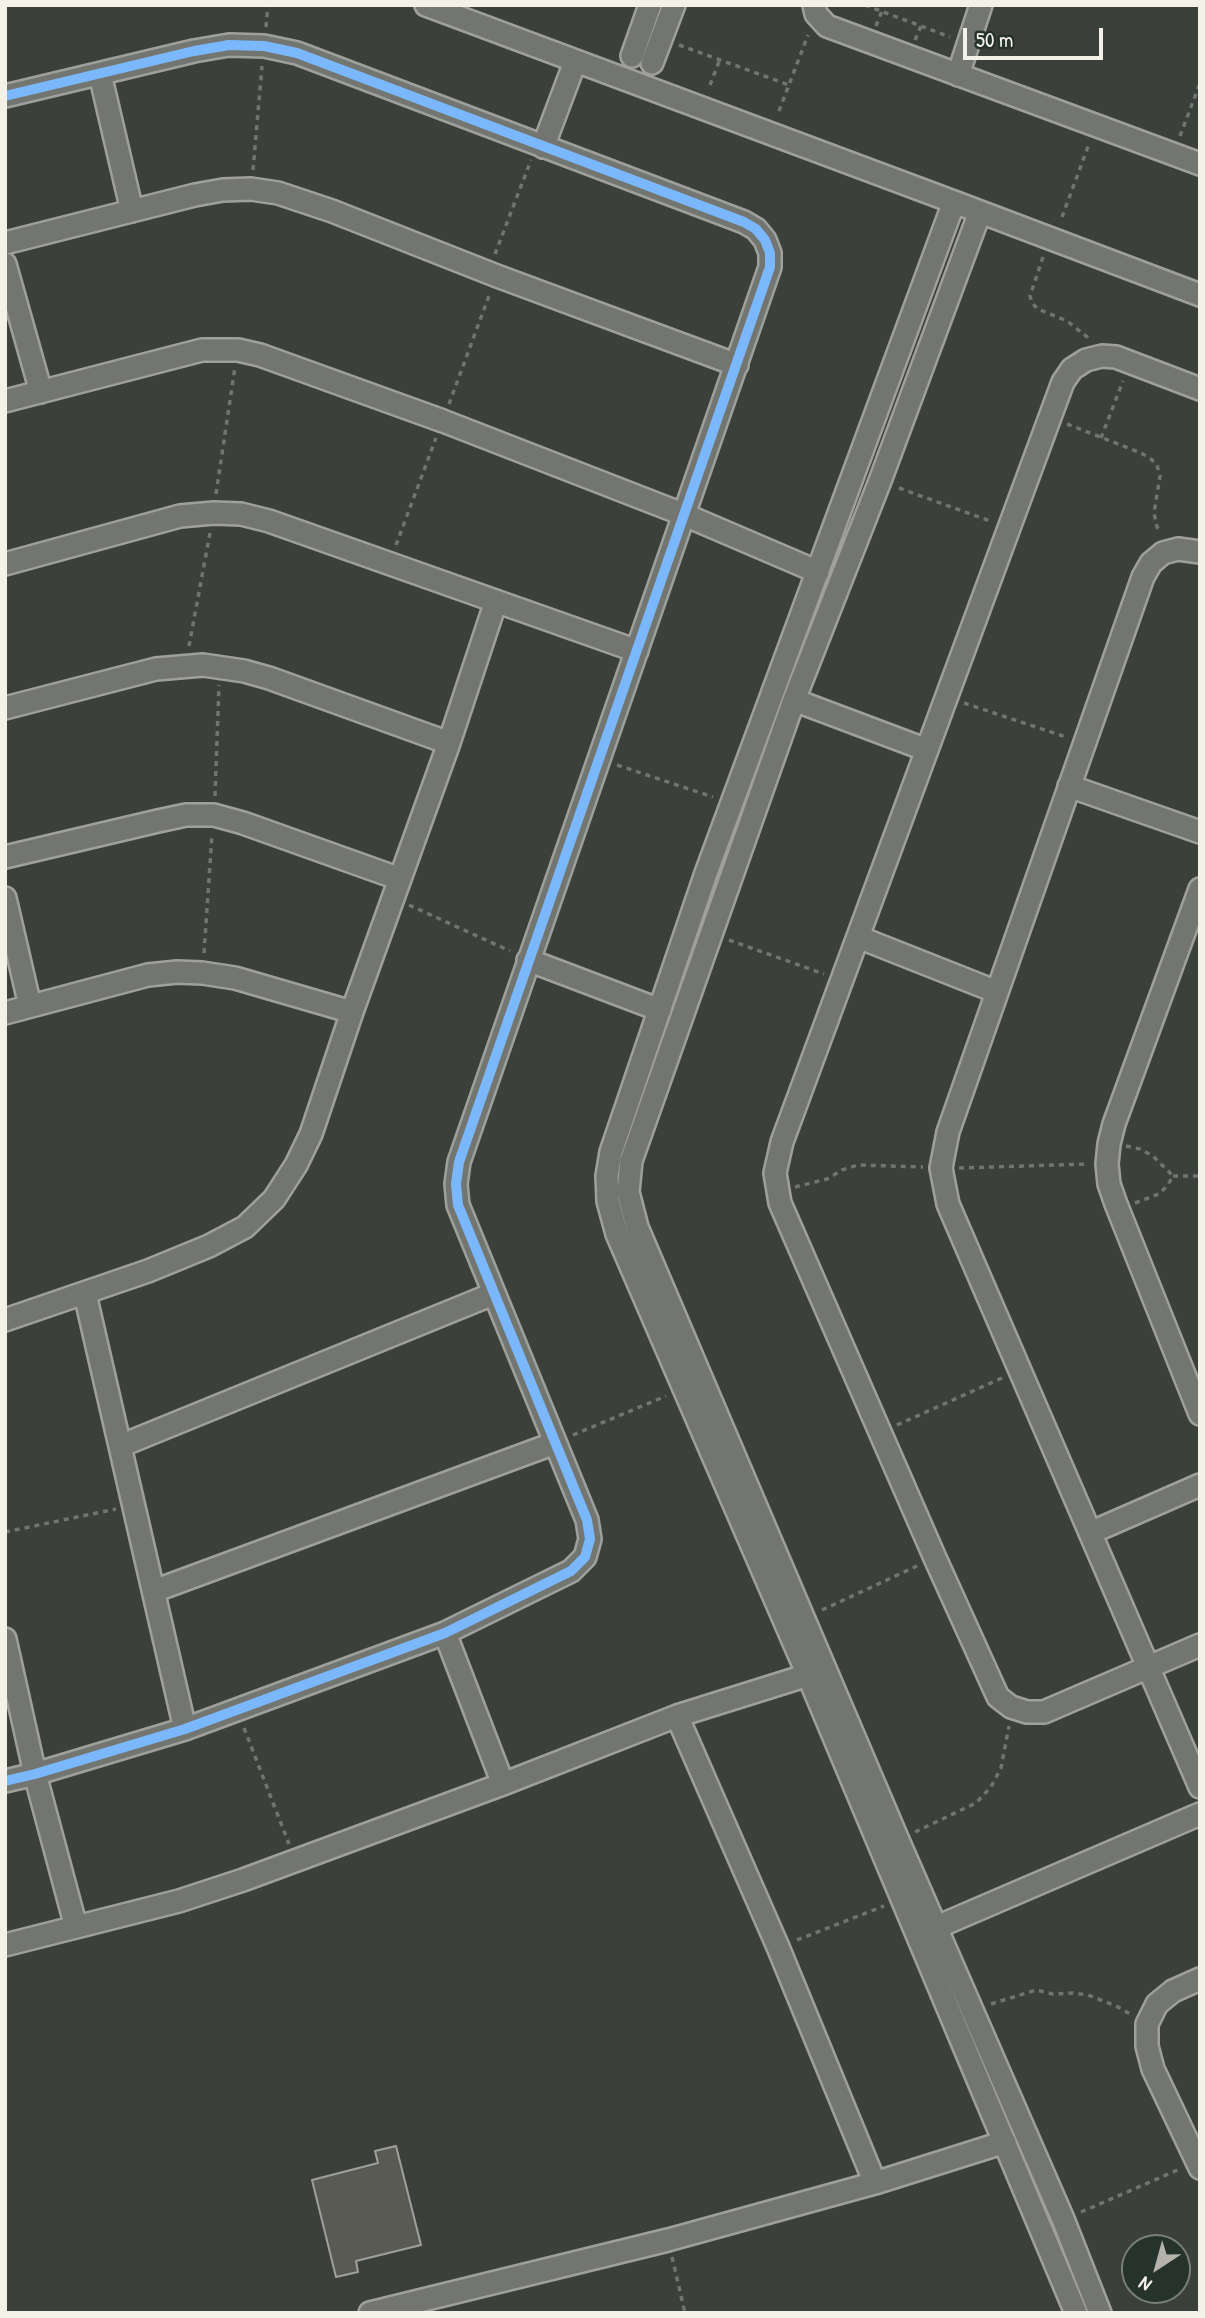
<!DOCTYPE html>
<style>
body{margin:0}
#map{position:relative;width:1205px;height:2318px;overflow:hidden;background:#3c403b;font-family:"Patrick Hand",sans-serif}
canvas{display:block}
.frame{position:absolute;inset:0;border:7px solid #f4f1e8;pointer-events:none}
.north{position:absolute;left:1121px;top:2234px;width:70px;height:70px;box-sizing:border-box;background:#26332d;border:2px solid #787f78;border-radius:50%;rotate:216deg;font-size:19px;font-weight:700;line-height:28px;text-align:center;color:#f4f1e8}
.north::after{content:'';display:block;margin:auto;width:24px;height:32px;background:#b4b3ab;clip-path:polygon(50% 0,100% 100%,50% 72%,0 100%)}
.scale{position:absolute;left:963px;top:28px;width:140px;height:32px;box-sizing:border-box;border:4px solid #f4f1e8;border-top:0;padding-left:9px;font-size:21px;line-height:24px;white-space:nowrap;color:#f4f1e8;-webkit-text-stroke:5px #26332d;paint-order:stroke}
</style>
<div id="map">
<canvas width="1205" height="2318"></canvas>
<div class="frame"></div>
<div class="north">N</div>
<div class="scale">50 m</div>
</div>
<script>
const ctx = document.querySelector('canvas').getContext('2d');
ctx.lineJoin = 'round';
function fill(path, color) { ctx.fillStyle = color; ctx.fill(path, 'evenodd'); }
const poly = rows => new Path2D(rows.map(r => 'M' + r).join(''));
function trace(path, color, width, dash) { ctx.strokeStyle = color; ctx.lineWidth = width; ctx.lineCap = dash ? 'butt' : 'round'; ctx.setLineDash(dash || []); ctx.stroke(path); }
const building = poly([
 [396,2146,421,2245,356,2261,358,2272,336,2277,312,2180,378,2163,375,2151,396,2146]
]);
const path = poly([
 [865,5,950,37],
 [876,26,882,11],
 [266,27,268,5],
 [915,40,921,26],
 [679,45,789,85],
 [710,85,720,59],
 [779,111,808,35],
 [1180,136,1200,83],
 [253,170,262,66],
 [1062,217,1089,144],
 [495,254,531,160],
 [1043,257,1030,296,1032,303,1038,309,1067,321,1091,340],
 [449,404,490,293],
 [1067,424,1141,453,1150,458,1157,465,1160,476,1154,513,1157,527,1161,533],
 [1101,438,1123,381],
 [899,488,990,521],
 [216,494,235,367],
 [396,545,436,438],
 [189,646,210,533],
 [964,703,1066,737],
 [617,765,713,797],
 [215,796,219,685],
 [409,905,510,951],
 [729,940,824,974],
 [204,953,212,835],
 [1126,1146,1140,1149,1153,1156,1173,1176],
 [959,1168,1088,1164],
 [1173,1176,1200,1176],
 [795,1187,827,1179,842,1170,858,1165,923,1167],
 [1135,1203,1159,1194,1167,1186,1173,1176],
 [897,1425,1002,1378],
 [573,1435,666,1396],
 [5,1532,116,1509],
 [822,1610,917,1566],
 [244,1728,289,1844],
 [915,1832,976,1803,991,1787,1001,1768,1009,1726],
 [797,1940,884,1906],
 [991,2004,1036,1990,1053,1994,1073,1993,1088,1995,1116,2006,1130,2014],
 [1081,2212,1180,2169],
 [672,2257,685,2313]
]);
const minor = poly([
 [426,5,954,202,1200,295],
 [814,5,816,14,827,26,1200,164],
 [632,56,650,5],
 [652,63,674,5],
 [100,74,132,211],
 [958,75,981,5],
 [5,96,194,51,229,45,264,46,297,53,744,222,756,229,765,240,770,253,770,267,459,1162,456,1184,458,1205,587,1520,590,1539,585,1557,571,1571,445,1633,185,1729,35,1774,5,1781],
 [543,147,575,62],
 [954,202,706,873,611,1152,607,1176,608,1201,617,1234,808,1675,1076,2313],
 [980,212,880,481,794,700,631,1161,628,1192,637,1227,898,1840,1063,2219,1100,2313],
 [5,243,195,195,223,190,251,189,278,193,332,211,497,276,737,365],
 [5,264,41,392],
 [1200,389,1116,357,1102,356,1086,360,1072,369,1063,382,782,1142,775,1173,780,1203,935,1558,998,1697,1011,1707,1027,1712,1044,1712,1200,1645],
 [5,401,202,350,238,350,260,355,443,421,685,515,818,572],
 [1200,552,1178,549,1163,553,1151,563,1143,577,948,1132,941,1168,948,1204,1200,1787],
 [5,564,180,516,214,513,241,514,269,521,637,651],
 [794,700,927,750],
 [5,708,156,669,203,665,244,671,269,678,449,743],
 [1069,786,1200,832],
 [5,857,158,821,186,815,214,815,243,823,400,879],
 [1200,889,1114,1124,1109,1144,1107,1164,1109,1184,1116,1204,1200,1414],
 [5,898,30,1006],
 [858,937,997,992],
 [528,960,660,1010],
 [5,1013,148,975,177,972,202,973,235,978,352,1012],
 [85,1294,185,1729],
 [5,1320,148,1271,209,1246,245,1227,274,1199,296,1165,311,1134,352,1012,449,743,496,601],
 [120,1446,493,1294],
 [1090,1533,1200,1485],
 [154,1591,555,1443],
 [445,1633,503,1784],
 [5,1639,35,1774,76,1927],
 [677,1716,778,1947,875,2183],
 [937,1927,1200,1814],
 [5,1945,179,1901,243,1880,503,1784,677,1716,808,1675],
 [1200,1979,1173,1991,1157,2004,1147,2024,1147,2046,1153,2069,1200,2168],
 [370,2313,668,2240,875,2183,1005,2142]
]);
const cycleway = poly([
 [5,96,194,51,229,45,264,46,297,53,744,222,756,229,765,240,770,253,770,267,459,1162,456,1184,458,1205,587,1520,590,1539,585,1557,571,1571,445,1633,185,1729,35,1774,5,1781]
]);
fill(building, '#5a5a55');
trace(building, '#9fa09c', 2);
trace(minor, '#9fa09c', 26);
trace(path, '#717471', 3.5, [5, 5]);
trace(minor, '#737570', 21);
trace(cycleway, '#7ab7fb', 10);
</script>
